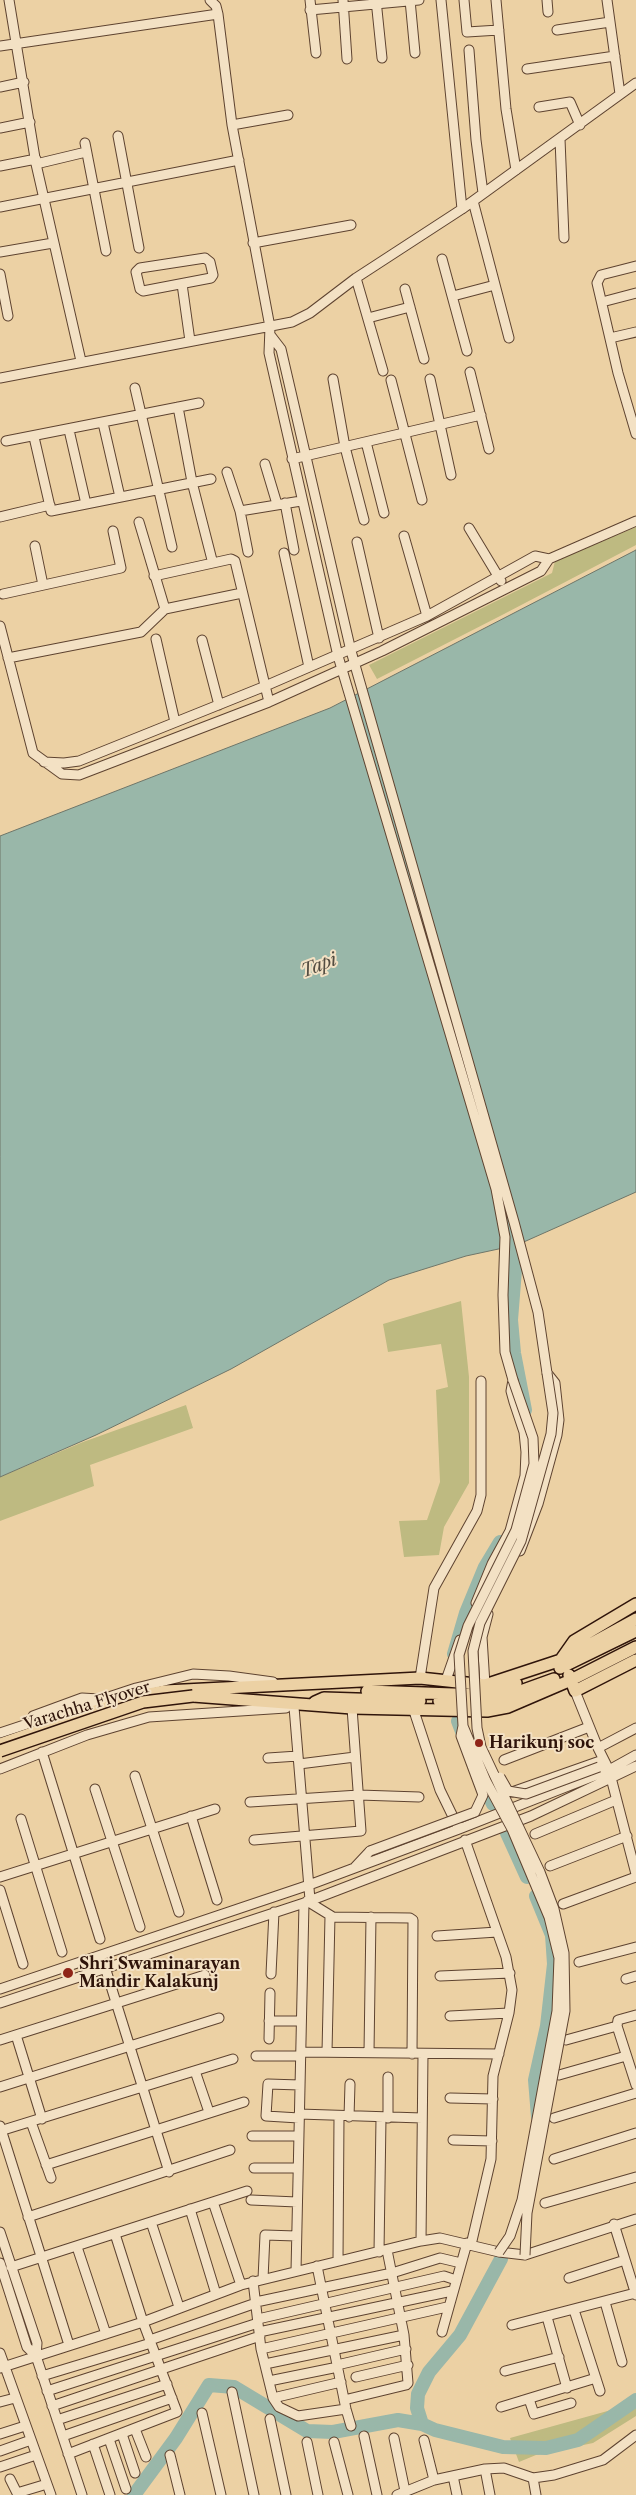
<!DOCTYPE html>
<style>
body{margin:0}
canvas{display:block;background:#ecd1a4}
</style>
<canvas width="636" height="2495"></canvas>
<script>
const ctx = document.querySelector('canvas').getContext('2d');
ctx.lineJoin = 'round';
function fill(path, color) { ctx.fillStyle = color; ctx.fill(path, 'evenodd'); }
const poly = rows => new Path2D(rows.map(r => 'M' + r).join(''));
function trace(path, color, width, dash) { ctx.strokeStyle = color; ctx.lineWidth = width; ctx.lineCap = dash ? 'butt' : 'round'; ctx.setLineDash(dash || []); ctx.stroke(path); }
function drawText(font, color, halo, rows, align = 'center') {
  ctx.font = font + ' "Libre Caslon Text",serif'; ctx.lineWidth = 4; ctx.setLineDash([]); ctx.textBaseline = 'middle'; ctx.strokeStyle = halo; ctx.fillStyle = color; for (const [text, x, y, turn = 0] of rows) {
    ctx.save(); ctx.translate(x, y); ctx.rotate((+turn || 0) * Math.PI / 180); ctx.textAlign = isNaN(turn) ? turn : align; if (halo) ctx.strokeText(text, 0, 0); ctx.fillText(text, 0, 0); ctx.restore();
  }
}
const green = poly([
 [636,527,636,545,504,614,377,679,369,665,552,573,555,561],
 [461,1301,469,1377,469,1483,444,1527,439,1555,404,1557,399,1521,427,1520,440,1482,436,1390,448,1387,441,1344,388,1352,383,1324],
 [186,1405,193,1428,90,1465,94,1486,0,1521,0,1477,83,1442],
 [636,2393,636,2416,593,2443,536,2455,519,2462,510,2438,622,2407]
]);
const water = poly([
 [636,550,636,1192,517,1245,466,1256,389,1280,231,1369,96,1435,0,1477,0,836,330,708,636,550]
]);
const river = poly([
 [517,1245,511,1320,514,1353,525,1410],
 [454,1654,466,1613,485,1567,500,1542],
 [458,1721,466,1742],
 [483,1782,493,1804],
 [507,1833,527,1877],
 [536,1896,552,1935,554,1964,547,2026,535,2080,538,2117],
 [501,2259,460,2335,429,2372,418,2394,417,2408,422,2424,435,2430,503,2447,546,2448,578,2440,636,2400],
 [134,2495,176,2438,209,2385,234,2387,307,2431,333,2432,398,2420,422,2424]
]);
const minor = poly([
 [9,0,36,164,81,361],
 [210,0,216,6,218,14,232,125,270,327,269,353,338,656,496,1189,505,1237,503,1295,505,1352,513,1380,511,1391,514,1402,524,1432,526,1452,525,1476,510,1531,492,1564,476,1603],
 [310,0,316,53],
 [343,0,347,59],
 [376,0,382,58],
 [410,0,415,53],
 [441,0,462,209],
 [464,0,467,32,499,30],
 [496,0,506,109,516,170],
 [547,0,548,12],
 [607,0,620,94],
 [310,10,419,0],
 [557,30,610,22],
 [0,46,218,14],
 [469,50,476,140,483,193],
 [527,69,615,56],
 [0,87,24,82],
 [539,107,570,102,580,125],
 [232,125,288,115],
 [0,128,30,122],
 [118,136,139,248],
 [560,139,564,238],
 [85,143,106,251],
 [36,164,86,152],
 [0,166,36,159],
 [473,201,509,338],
 [0,207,239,160],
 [253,243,351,225],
 [0,252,53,243],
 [205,258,210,262,213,275,211,278,143,291,140,289,136,272,140,268,205,258],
 [442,259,467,351],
 [636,266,601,275,597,283,618,373,636,434],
 [0,274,8,316],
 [356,278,383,371],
 [182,284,190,341],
 [405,289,424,359],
 [453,296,495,285],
 [602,302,636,293],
 [368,318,410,307],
 [271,336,281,349,351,651,514,1222,538,1312,547,1373,555,1383,559,1420,557,1435,538,1504,520,1551],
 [610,338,636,332],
 [470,372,489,449],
 [0,378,292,322,310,313,356,278,462,209,636,83],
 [333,379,345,447,364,520],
 [430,379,451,475],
 [391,380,422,500],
 [135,388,172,547],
 [178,407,192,482,212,560],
 [103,423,120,497],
 [69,430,86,504],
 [34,437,51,511,211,479],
 [6,441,199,403],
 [366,442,384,513],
 [292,459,481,415],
 [265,464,277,504],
 [227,472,240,511,248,552],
 [285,503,294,550],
 [240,511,301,501],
 [0,517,50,505],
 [139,522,165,609,242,593],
 [469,528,501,581],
 [404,536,427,616],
 [357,542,379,638],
 [35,546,43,585],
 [284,553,309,667],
 [154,576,231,559,235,561,269,702],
 [3,594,121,568,113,531],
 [0,626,33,753,62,774,79,775,269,702,382,651,541,571,549,559,636,521],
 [156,639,175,722],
 [202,640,219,705],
 [8,658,141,632,165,609],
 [44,762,64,763,79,761,263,687,427,616,535,556,549,559],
 [420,1678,434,1588,477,1511,481,1495,481,1381],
 [446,1680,460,1640],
 [485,1685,482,1637,488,1614],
 [575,1691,598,1748,609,1770,636,1874],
 [294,1707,310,1900],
 [413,1708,440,1790,458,1827],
 [33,1716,82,1698,99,1699],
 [0,1733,136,1688,193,1674,229,1676,273,1682],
 [598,1748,636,1728],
 [42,1752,100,1939],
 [268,1758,298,1756],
 [504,1760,589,1727],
 [299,1764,355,1757],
 [0,1769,87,1735,149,1717,286,1708],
 [135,1776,179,1912],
 [95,1789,140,1927],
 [512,1792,603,1760],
 [250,1802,359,1795,419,1797],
 [191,1816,217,1900],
 [21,1819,62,1952],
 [535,1834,616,1800],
 [254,1840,361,1831,352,1708],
 [465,1840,506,1957,512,1990,509,2013,493,2076,491,2159,471,2245],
 [550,1866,627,1836],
 [355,1867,370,1851],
 [0,1877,215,1809],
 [0,1890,23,1964],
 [307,1901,333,1917,410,1918,413,1920,412,2054],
 [563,1904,636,1877],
 [437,1936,497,1932],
 [579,1962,636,1947],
 [105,1967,169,2172],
 [271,1974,274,1912],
 [440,1976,510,1973],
 [626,1979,636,1976],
 [0,1989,309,1885,459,1829,609,1770,636,1755],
 [0,2003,304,1903,531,1816,636,1766],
 [636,2015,618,2020,617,2026,636,2085],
 [450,2016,509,2013],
 [269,2021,301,2021],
 [16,2035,42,2119],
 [269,2039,270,1993],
 [0,2040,205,1975],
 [566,2040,617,2026],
 [301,2052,499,2054],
 [327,2052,330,1916],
 [369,2052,371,1917],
 [256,2056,300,2056],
 [195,2071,209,2112],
 [559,2075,626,2056],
 [0,2087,219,2018],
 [450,2098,493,2099],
 [299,2114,422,2118],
 [349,2117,350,2084],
 [299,2118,266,2116,268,2084,300,2085],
 [388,2118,388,2077],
 [554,2118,636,2093],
 [31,2122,51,2178],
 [0,2126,69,2345],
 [0,2131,233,2059],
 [252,2136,299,2136],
 [453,2140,492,2141],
 [554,2159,636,2133],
 [46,2165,244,2102],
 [254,2168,298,2168],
 [251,2200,297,2202],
 [213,2202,241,2285],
 [545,2203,636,2177],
 [190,2209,216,2294],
 [28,2217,230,2150],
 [151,2222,179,2307],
 [614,2224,636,2295],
 [0,2232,37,2343,36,2356,82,2495],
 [421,2241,423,2054],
 [77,2247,106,2334],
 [379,2252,381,2118],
 [338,2261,339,2117],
 [0,2263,27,2347,36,2356],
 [317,2266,346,2409,351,2426],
 [11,2267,247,2191],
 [296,2271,304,1903],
 [569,2278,625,2260],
 [263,2279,265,2235,296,2236],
 [253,2281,261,2349,273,2398,279,2407,298,2416,346,2409],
 [256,2302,392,2273,440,2258,461,2263],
 [605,2302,622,2362],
 [574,2310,600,2391],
 [547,2317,567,2388],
 [258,2319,444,2276,456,2280],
 [512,2325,635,2293],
 [259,2332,452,2291],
 [442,2332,467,2243],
 [150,2340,256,2303],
 [261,2349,447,2307],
 [0,2353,51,2495],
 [265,2364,404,2335],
 [337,2365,406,2349],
 [0,2368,143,2322,241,2285,421,2241,440,2238,499,2252,525,2255,636,2219],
 [505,2371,559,2357],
 [42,2376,151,2343],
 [356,2377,408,2365],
 [269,2381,338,2367],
 [47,2391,258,2323],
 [232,2392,254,2495],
 [273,2398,341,2382],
 [529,2399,534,2414,571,2403],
 [344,2400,406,2385,408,2383,404,2335,387,2250],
 [0,2402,15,2398],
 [52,2406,260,2336],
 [501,2407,596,2378],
 [202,2413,221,2495],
 [270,2419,286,2495],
 [57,2420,167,2384],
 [135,2429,146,2457],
 [0,2434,25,2426],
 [122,2434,135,2473],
 [63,2436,172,2398],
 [364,2436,377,2495],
 [394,2438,405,2491],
 [109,2439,126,2489],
 [424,2440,434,2480],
 [307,2442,318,2495],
 [334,2442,348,2495],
 [93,2444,110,2495],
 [0,2451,31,2440],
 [68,2454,177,2412,143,2322,115,2234],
 [170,2455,180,2495],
 [0,2467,36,2455],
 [485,2469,490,2495],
 [453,2476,457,2495],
 [533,2478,536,2495],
 [10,2479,17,2493,47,2484],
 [397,2495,434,2480,485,2469,504,2468,533,2478,554,2475,603,2460,636,2435]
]);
const major = poly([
 [562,1658,574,1641,636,1604],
 [560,1668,636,1631],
 [569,1675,575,1691,636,1660],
 [367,1691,482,1695,516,1683],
 [193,1696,352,1708,487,1711,508,1707,571,1680,636,1647],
 [439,1701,490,1702,554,1679],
 [315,1702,324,1698,420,1701],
 [0,1744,139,1696,165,1691,420,1678,485,1685,561,1660,636,1619]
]);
const minorBridge = poly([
 [500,1777,508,1791,526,1794,599,1767],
 [370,1851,475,1812,483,1795,461,1736,463,1726],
 [499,2252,510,2236,522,2200,557,2011,559,1958,549,1917,512,1829,486,1781,463,1726,459,1655,468,1626,516,1530,534,1464,533,1438,513,1380],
 [525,2255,527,2213,565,2011,564,1953,554,1909,540,1872,481,1747,477,1728,473,1651,480,1623,521,1541,551,1434,553,1413,547,1373]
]);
const majorBridge = poly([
 [0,1751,143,1702,193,1696]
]);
const markers = [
 [479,1743,5,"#8f2418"],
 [68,1973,6,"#8f2418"]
];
const streetNames = [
 ["Varachha Flyover",87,1706,-17]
];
const poiNames = [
 ["Harikunj soc",489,1743],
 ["Shri Swaminarayan",79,1964],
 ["Mandir Kalakunj",79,1982]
];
const waterNames = [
 ["Tapi",319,966,-21]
];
fill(green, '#beba81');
fill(water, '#99b7a9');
trace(water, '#6f7669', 1);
trace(river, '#99b7a9', 14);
trace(minor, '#5e4330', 11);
trace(major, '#2f140a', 14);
trace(minor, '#f3e1c4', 9);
trace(major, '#ecd1a4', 11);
trace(minorBridge, '#5e4330', 11, []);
trace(majorBridge, '#2f140a', 14, []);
trace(minorBridge, '#f3e1c4', 9);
trace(majorBridge, '#ecd1a4', 11);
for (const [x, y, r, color] of markers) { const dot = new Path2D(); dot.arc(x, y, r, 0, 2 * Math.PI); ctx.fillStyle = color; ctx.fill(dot); trace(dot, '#f3e1c4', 2); }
drawText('16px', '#2f140a', '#f3e1c4', streetNames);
drawText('bold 16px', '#2f140a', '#f3e1c4', poiNames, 'left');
drawText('italic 18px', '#544d42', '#f3e1c4', waterNames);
</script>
